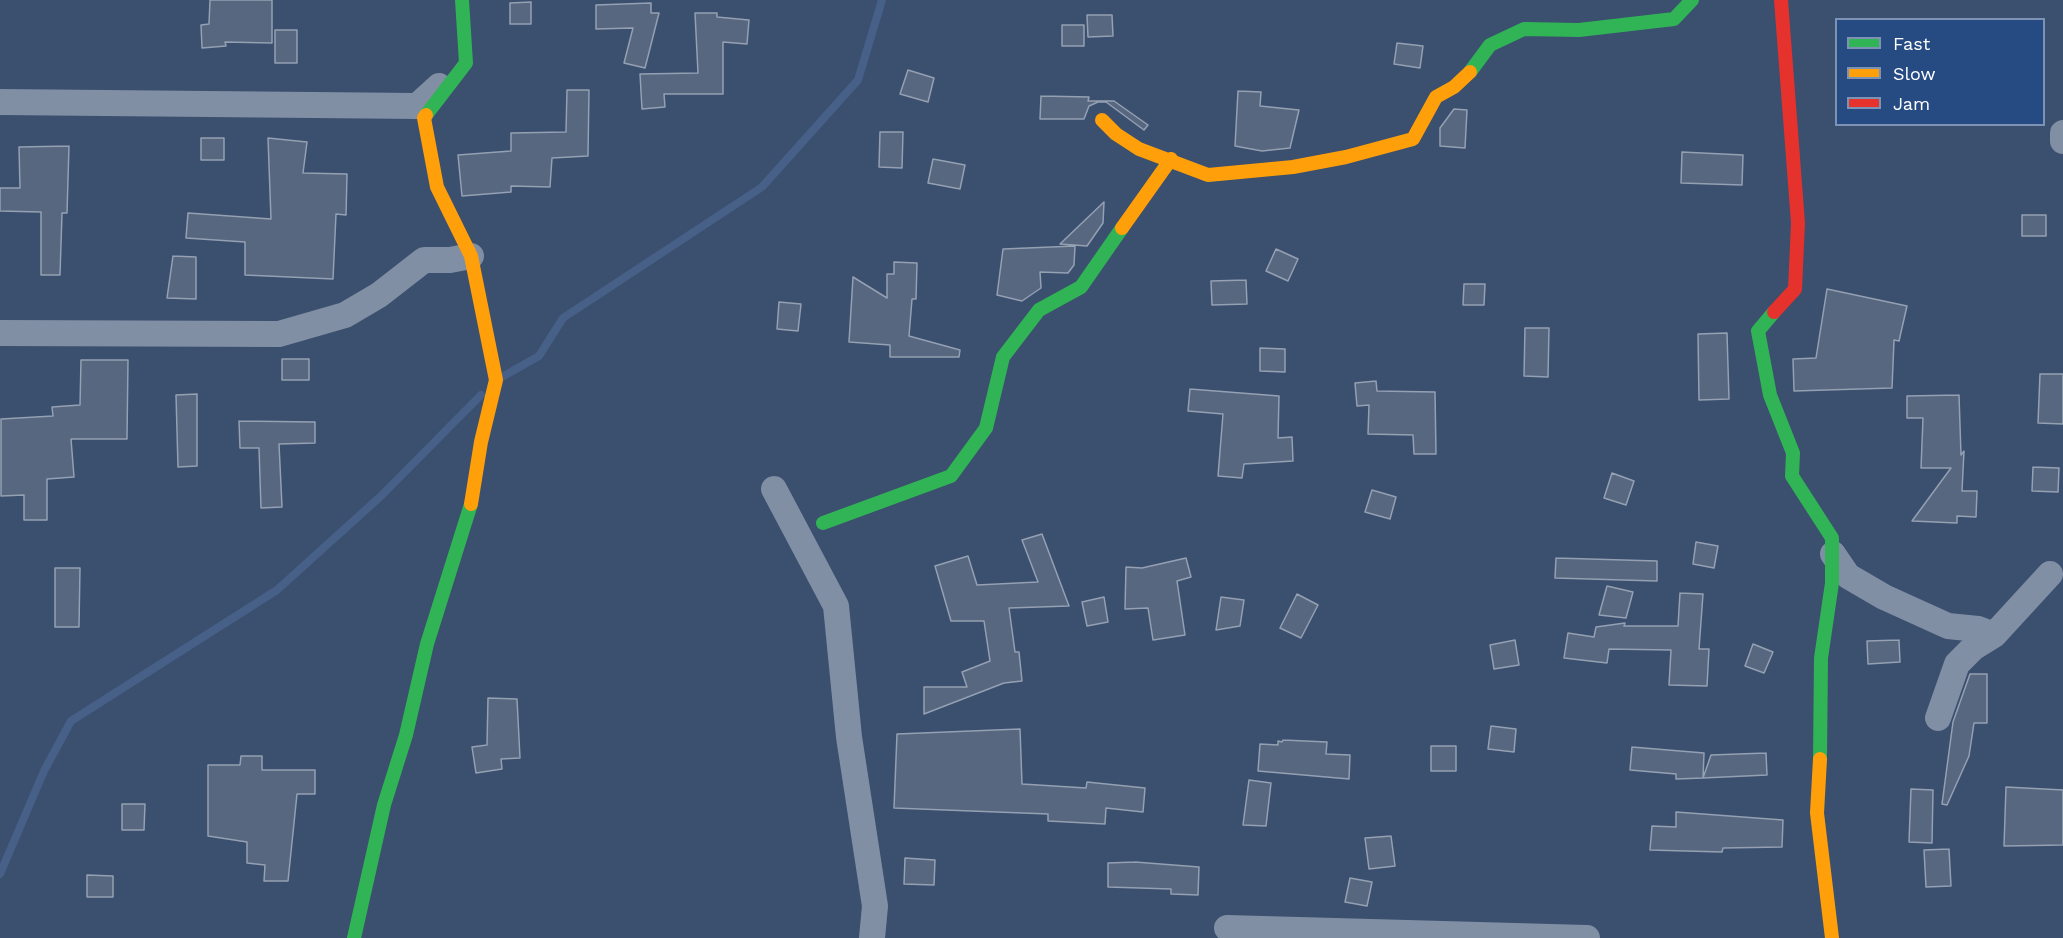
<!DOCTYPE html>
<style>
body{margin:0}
#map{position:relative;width:2063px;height:938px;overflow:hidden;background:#3b4f6e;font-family:"Work Sans",sans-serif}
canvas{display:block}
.legend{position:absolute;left:1835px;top:18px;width:210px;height:108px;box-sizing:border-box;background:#264b83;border:2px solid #7d93b5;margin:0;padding:8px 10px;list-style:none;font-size:18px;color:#fff}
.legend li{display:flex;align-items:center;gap:12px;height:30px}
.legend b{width:30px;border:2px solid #7d93b5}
</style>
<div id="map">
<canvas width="2063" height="938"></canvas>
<ul class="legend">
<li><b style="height:8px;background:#30b455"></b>Fast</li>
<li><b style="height:8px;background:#ff9f0a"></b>Slow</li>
<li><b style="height:8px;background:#e5322d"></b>Jam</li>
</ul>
</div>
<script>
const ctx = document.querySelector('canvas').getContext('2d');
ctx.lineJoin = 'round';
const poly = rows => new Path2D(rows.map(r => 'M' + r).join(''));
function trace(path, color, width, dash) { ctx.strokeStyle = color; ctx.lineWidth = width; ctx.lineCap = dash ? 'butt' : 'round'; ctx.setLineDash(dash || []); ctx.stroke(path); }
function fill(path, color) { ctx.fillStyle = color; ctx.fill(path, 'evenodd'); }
const stream = poly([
 [502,377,539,356,563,318,762,187,858,80,882,0],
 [0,874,44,771,71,721,277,590,381,496,481,395]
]);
const building = poly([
 [210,0,272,0,272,43,225,42,226,46,202,48,201,25,209,24,210,0],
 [531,2,531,24,510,24,510,3,531,2],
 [651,3,651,13,659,13,645,68,624,63,633,28,596,29,596,5,651,3],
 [695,13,717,13,717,17,749,20,747,44,723,42,723,94,664,94,665,107,642,109,640,74,698,73,695,13],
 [1087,15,1112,15,1113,36,1088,37,1087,15],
 [1062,25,1084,25,1084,46,1062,46,1062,25],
 [275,30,297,30,297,63,275,63,275,30],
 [1397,43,1423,46,1420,68,1394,64,1397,43],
 [908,70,934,78,928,102,900,94,908,70],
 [567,90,589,90,588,156,552,158,550,187,511,186,511,192,462,196,458,155,511,151,511,133,566,132,567,90],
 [1238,91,1261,92,1260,106,1299,110,1290,148,1262,151,1235,146,1238,91],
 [1041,96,1089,97,1088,101,1114,101,1148,125,1144,130,1106,102,1098,102,1089,106,1084,119,1040,119,1041,96],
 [1454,109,1467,110,1465,148,1440,146,1440,128,1454,109],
 [880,132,903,132,902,168,879,167,880,132],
 [201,138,224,138,224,160,201,160,201,138],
 [268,138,307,142,303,173,347,174,346,215,336,214,333,279,245,275,245,242,186,238,188,213,271,219,268,138],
 [69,146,67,213,62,213,60,275,41,275,41,212,0,211,0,188,20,188,19,147,69,146],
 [1682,152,1743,155,1742,185,1681,183,1682,152],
 [933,159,965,165,960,189,928,183,933,159],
 [1104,202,1103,223,1087,246,1060,244,1104,202],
 [2022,215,2046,215,2046,236,2022,236,2022,215],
 [1075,246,1074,265,1068,273,1040,272,1041,288,1022,301,997,295,1003,249,1075,246],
 [1276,249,1298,259,1288,281,1266,271,1276,249],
 [173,256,196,257,196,299,167,298,173,256],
 [894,262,917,263,916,299,912,299,909,336,960,350,959,357,890,357,890,345,849,342,853,277,887,298,887,274,894,274,894,262],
 [1246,280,1247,304,1212,305,1211,281,1246,280],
 [1464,284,1485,284,1484,305,1463,305,1464,284],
 [1827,289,1907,306,1899,341,1894,340,1892,388,1794,391,1793,359,1816,358,1827,289],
 [779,302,801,304,798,331,777,329,779,302],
 [1525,328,1549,328,1548,377,1524,376,1525,328],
 [1727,333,1729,399,1699,400,1698,334,1727,333],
 [1260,348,1285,349,1285,372,1260,371,1260,348],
 [282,359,309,359,309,380,282,380,282,359],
 [81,360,128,360,127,439,71,439,74,477,47,479,47,520,24,520,24,495,1,496,1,419,53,416,52,407,80,405,81,360],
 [2040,374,2063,374,2063,424,2038,423,2040,374],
 [1376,381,1377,391,1435,392,1436,454,1414,454,1413,435,1368,434,1369,405,1357,406,1355,383,1376,381],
 [1190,389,1279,396,1278,438,1292,437,1293,461,1244,464,1242,478,1218,476,1223,414,1188,411,1190,389],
 [197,394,197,466,178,467,176,395,197,394],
 [1959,395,1961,455,1964,451,1962,491,1977,491,1976,517,1957,516,1957,523,1912,521,1951,468,1921,468,1923,418,1907,418,1907,396,1959,395],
 [239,421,315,422,315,443,279,444,282,507,261,508,259,448,240,448,239,421],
 [2033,467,2059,468,2058,492,2032,491,2033,467],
 [1612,473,1634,481,1626,505,1604,498,1612,473],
 [1372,490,1396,497,1390,519,1365,512,1372,490],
 [1042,534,1069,606,1009,608,1015,652,1019,652,1022,681,1004,683,924,714,924,687,967,687,962,672,990,661,984,621,951,621,935,566,968,556,977,585,1038,582,1022,540,1042,534],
 [1696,542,1718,546,1714,568,1693,564,1696,542],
 [1186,558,1191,577,1177,581,1185,635,1153,640,1148,608,1125,609,1126,567,1142,568,1186,558],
 [1556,558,1657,561,1657,581,1555,578,1556,558],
 [55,568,80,568,79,627,55,627,55,568],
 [1607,586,1633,592,1626,618,1599,615,1607,586],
 [1680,593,1703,594,1699,649,1709,649,1707,686,1669,685,1671,650,1609,649,1607,663,1564,658,1568,633,1594,637,1596,627,1625,623,1624,626,1678,626,1680,593],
 [1297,594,1318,605,1301,638,1280,628,1297,594],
 [1104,597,1108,622,1087,626,1082,602,1104,597],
 [1221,597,1244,600,1240,626,1216,630,1221,597],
 [1515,640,1519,665,1494,669,1490,645,1515,640],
 [1899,640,1900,662,1868,664,1867,641,1899,640],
 [1753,644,1773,652,1764,673,1745,666,1753,644],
 [1970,674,1987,674,1987,723,1974,723,1969,756,1947,805,1942,804,1953,722,1970,674],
 [488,698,517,699,520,758,501,759,502,769,476,773,472,747,487,745,488,698],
 [1491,726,1516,729,1514,752,1488,749,1491,726],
 [1020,729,1022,784,1086,788,1087,782,1145,788,1143,812,1106,808,1105,824,1048,821,1048,814,894,808,897,734,1020,729],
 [1283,740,1327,742,1326,754,1350,755,1349,779,1258,771,1260,744,1278,745,1278,741,1282,742,1283,740],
 [1431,746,1456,746,1456,771,1431,771,1431,746],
 [1632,747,1704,753,1703,778,1676,779,1676,774,1630,770,1632,747],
 [1766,753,1767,775,1703,778,1711,755,1766,753],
 [241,756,262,756,262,770,315,770,315,794,297,794,288,881,264,881,265,865,247,863,247,842,208,836,208,765,240,765,241,756],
 [1249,780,1271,783,1266,826,1243,825,1249,780],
 [2006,787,2063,790,2063,845,2004,846,2006,787],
 [1911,789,1933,790,1932,843,1909,842,1911,789],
 [122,804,145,804,144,830,122,830,122,804],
 [1676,812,1783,820,1782,847,1723,848,1722,852,1650,850,1652,826,1676,827,1676,812],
 [1391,836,1395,866,1369,869,1365,838,1391,836],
 [1949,849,1951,886,1926,887,1924,850,1949,849],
 [905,858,935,860,934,885,904,884,905,858],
 [1135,862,1199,867,1198,895,1171,894,1171,889,1108,887,1108,863,1135,862],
 [87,875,113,876,113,897,87,897,87,875],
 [1350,878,1372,882,1367,906,1345,902,1350,878]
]);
const street = poly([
 [0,102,417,106,439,86],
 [2063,133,2063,141],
 [0,333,279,334,345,315,379,295,424,260,450,260,471,256],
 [774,489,836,606,849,737,875,906,872,938],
 [1833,554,1848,576,1884,597,1948,626,1978,629,1994,635],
 [1938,718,1957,664,1973,648,1994,635,2050,574],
 [1227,928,1587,938]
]);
const fast = poly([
 [1470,72,1490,45,1524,29,1579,30,1674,19,1692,0],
 [426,115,466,63,462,0],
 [1774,312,1758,331,1770,395,1793,453,1792,476,1832,538,1832,583,1821,658,1820,759],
 [823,523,951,476,986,428,1003,357,1039,310,1081,287,1122,228],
 [354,938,384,805,406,735,427,644,471,504]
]);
const slow = poly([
 [426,115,424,118,437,187,471,256,496,380,481,442,471,504],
 [1102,120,1116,134,1139,149,1208,175,1293,167,1346,157,1413,139,1436,97,1454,87,1470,72],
 [1122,228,1171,159],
 [1820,759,1817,813,1832,938]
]);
const jam = poly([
 [1774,312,1795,289,1798,223,1781,0]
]);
trace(stream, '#476088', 8);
fill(building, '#56677f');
trace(building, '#95a0b3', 1.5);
trace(street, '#818fa4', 26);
trace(fast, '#30b455', 14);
trace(slow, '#ff9f0a', 14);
trace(jam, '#e5322d', 14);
</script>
